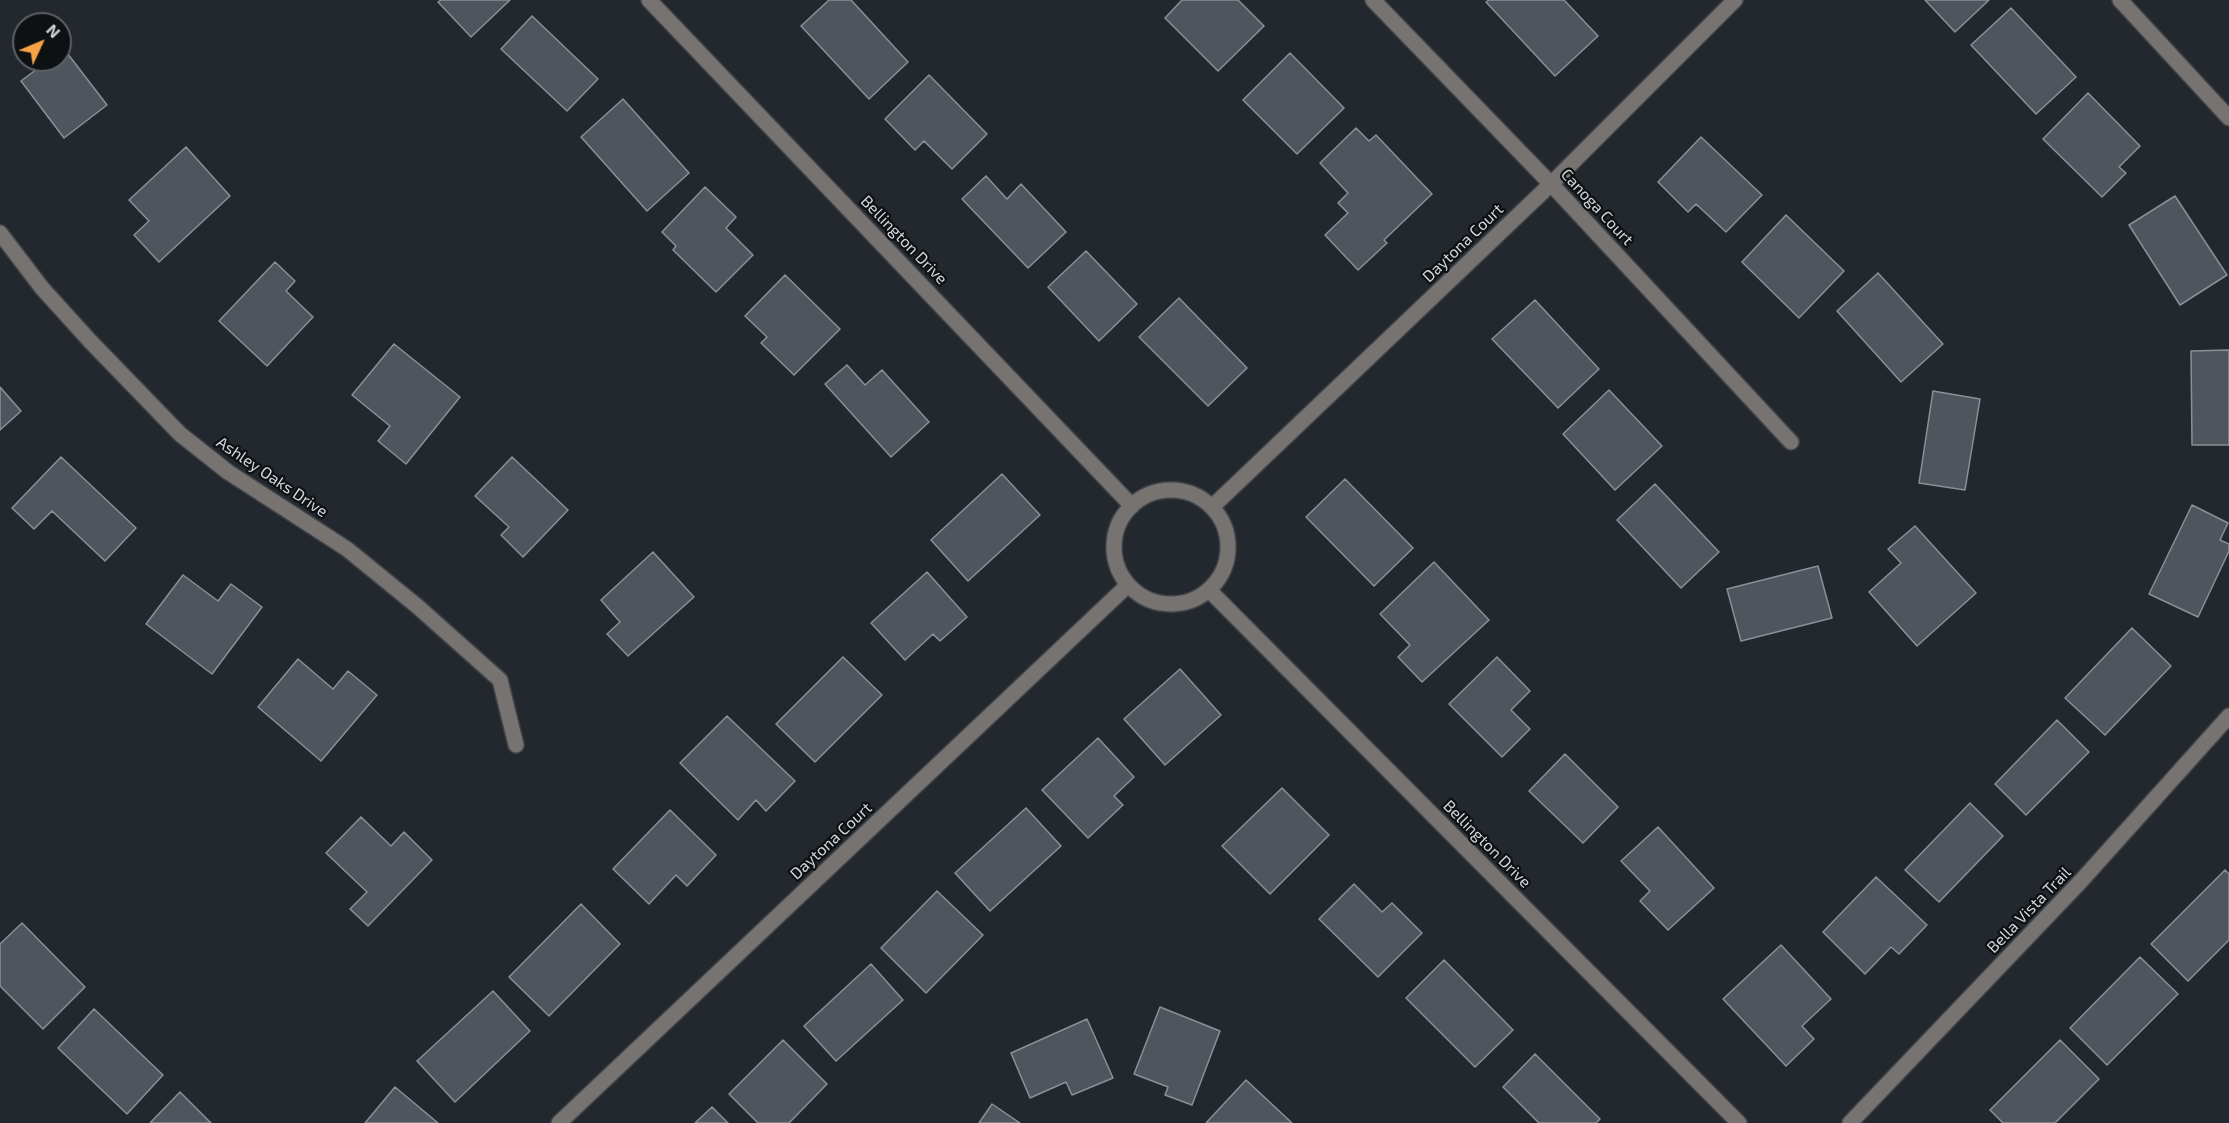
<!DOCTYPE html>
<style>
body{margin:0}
#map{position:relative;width:2229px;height:1123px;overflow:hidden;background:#23282e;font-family:"Exo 2",sans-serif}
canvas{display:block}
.north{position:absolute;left:12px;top:12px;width:60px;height:60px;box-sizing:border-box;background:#0e1113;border:2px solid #5d6063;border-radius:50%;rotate:46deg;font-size:16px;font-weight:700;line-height:24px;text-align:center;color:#d4d7db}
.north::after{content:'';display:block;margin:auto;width:21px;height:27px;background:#f5a345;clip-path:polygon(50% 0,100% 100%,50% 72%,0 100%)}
</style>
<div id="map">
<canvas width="2229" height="1123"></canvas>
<div class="north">N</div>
</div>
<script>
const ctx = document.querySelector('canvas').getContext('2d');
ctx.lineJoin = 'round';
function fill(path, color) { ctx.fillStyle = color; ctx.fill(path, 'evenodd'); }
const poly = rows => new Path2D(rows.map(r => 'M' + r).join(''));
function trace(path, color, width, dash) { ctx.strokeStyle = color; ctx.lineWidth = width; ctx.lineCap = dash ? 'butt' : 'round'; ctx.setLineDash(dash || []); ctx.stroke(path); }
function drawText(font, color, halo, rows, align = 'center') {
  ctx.font = font + ' "Exo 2",sans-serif'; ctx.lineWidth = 4.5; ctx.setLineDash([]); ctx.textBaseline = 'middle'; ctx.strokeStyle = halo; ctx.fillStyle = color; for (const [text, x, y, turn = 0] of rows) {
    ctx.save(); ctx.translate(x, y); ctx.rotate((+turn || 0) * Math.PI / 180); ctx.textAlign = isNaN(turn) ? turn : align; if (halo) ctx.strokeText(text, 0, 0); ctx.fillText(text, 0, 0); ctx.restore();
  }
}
const building = poly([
 [441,0,510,0,471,37,438,2,441,0],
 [829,0,851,0,908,62,869,99,801,26,829,0],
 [1182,0,1238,0,1264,26,1218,71,1165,18,1182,0],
 [1489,0,1564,0,1598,36,1555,76,1486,2,1489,0],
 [1925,0,1989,0,1955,32,1925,0],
 [2011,8,2076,77,2036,114,1971,45,2011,8],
 [532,16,598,79,567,111,501,49,532,16],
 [64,49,107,105,64,138,21,81,49,60,60,60,60,52,64,49],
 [1290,53,1344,108,1297,154,1243,100,1290,53],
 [929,75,987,134,952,169,924,141,915,150,885,119,929,75],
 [2088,93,2140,146,2119,167,2126,173,2102,197,2043,139,2088,93],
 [623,99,689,173,647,211,581,137,623,99],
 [1356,128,1369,141,1376,135,1432,194,1384,240,1387,243,1358,270,1325,235,1348,213,1338,203,1348,193,1320,163,1356,128],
 [1701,137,1762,195,1726,232,1696,204,1688,212,1658,182,1701,137],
 [186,147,230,196,159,262,134,235,149,221,129,200,186,147],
 [986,176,1007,199,1021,184,1066,232,1028,268,962,199,986,176],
 [705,187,736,217,726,228,753,255,716,292,673,250,676,246,662,232,705,187],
 [2175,196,2227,275,2180,305,2129,225,2175,196],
 [1786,215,1844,271,1799,318,1742,262,1786,215],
 [1086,251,1137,304,1099,341,1048,287,1086,251],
 [275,262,295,281,286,291,313,317,267,366,219,321,275,262],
 [1878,273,1943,344,1901,382,1837,311,1878,273],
 [785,275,840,329,794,375,761,343,767,337,745,316,785,275],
 [1179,298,1247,368,1208,406,1139,337,1179,298],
 [1535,300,1599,369,1558,408,1492,339,1535,300],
 [394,344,460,397,406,464,378,441,390,426,352,395,394,344],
 [2229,350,2229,445,2192,445,2191,351,2229,350],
 [847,365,865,385,882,370,929,422,891,457,825,384,847,365],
 [0,387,21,411,0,430,0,387],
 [1609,390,1662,446,1615,490,1563,434,1609,390],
 [1933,391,1980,399,1965,490,1919,483,1933,391],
 [61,457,136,528,105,561,52,511,34,529,12,508,61,457],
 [512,457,568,510,523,557,501,535,509,527,475,496,512,457],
 [1002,474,1040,515,968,581,931,540,1002,474],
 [1345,479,1413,548,1374,586,1306,517,1345,479],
 [1655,484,1719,552,1681,588,1617,520,1655,484],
 [2192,505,2228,523,2220,540,2229,544,2229,551,2198,617,2149,594,2192,505],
 [1915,526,1976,593,1917,646,1869,592,1901,563,1888,549,1915,526],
 [653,552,694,597,628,656,607,634,620,622,601,600,653,552],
 [1434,562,1489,620,1422,682,1398,657,1410,645,1380,614,1434,562],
 [1818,566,1832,618,1741,641,1727,589,1818,566],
 [927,572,967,617,940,641,933,634,905,660,871,623,927,572],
 [183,575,218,601,231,584,262,607,212,674,146,624,183,575],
 [2132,628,2171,666,2105,735,2065,698,2132,628],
 [843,657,882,695,815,762,776,724,843,657],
 [1497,657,1530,691,1511,710,1530,729,1502,757,1449,704,1497,657],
 [298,659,333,689,348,671,377,695,321,761,258,707,298,659],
 [1180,669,1221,715,1165,765,1124,719,1180,669],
 [727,716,795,781,766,811,756,800,738,820,680,763,727,716],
 [2057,720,2089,752,2026,815,1995,784,2057,720],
 [1098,738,1134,777,1114,796,1123,805,1088,838,1042,790,1098,738],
 [1565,754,1618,807,1583,843,1529,791,1565,754],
 [1282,788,1329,835,1270,894,1222,846,1282,788],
 [1970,803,2003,836,1939,902,1905,870,1970,803],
 [1026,808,1061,846,990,911,955,873,1026,808],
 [670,810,716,855,687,886,676,875,649,904,613,869,670,810],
 [361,817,391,846,404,832,432,860,368,926,350,909,367,892,326,853,361,817],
 [1658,827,1714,888,1668,930,1640,901,1650,891,1621,861,1658,827],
 [2225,870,2229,874,2229,940,2188,981,2151,944,2225,870],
 [1876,877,1927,925,1899,954,1891,947,1865,974,1823,932,1876,877],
 [1354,884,1382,912,1392,903,1422,933,1378,977,1319,919,1354,884],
 [937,891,983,935,926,993,881,948,937,891],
 [581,904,620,944,549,1016,509,977,581,904],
 [22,923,85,987,43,1029,0,986,0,944,22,923],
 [1781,945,1831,999,1802,1026,1814,1039,1786,1066,1723,999,1781,945],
 [2140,957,2178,994,2107,1065,2070,1028,2140,957],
 [1444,960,1513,1030,1475,1067,1406,998,1444,960],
 [871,964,903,1000,836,1061,804,1026,871,964],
 [493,991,530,1031,455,1102,417,1061,493,991],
 [1160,1007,1220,1031,1192,1105,1165,1095,1168,1087,1134,1074,1160,1007],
 [94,1009,163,1075,127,1114,58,1048,94,1009],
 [1087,1019,1113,1078,1072,1095,1066,1082,1030,1098,1011,1053,1087,1019],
 [783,1040,827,1084,789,1123,758,1123,729,1094,783,1040],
 [2060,1040,2099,1079,2055,1123,2003,1123,1990,1110,2060,1040],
 [1535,1054,1600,1119,1596,1123,1539,1123,1503,1087,1535,1054],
 [1246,1080,1292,1123,1206,1123,1246,1080],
 [395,1087,438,1123,365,1123,395,1087],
 [180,1092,211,1123,150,1123,180,1092],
 [992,1104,1020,1123,979,1123,992,1104],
 [712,1107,728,1123,695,1123,712,1107]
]);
const minor = poly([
 [649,0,1132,506],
 [1373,0,1551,184,1791,442],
 [2120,0,2229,118],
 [0,233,42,288,90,341,180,434,228,472,347,549,417,606,500,680,516,745],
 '1114 547a57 57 0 1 1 114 0a57 57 0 1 1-114 0Z',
 [1212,507,1551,184,1735,0],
 [1209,590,1739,1123],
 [559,1123,1128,585],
 [1850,1123,2081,881,2229,716]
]);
const streetNames = [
 ["Canoga Court",1597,207,47],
 ["Bellington Drive",904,240,46],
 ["Daytona Court",1463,243,-44],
 ["Ashley Oaks Drive",272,477,34],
 ["Daytona Court",831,841,-43],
 ["Bellington Drive",1487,844,45],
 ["Bella Vista Trail",2029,910,-46]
];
fill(building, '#4f555c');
trace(building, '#8a9097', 1.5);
trace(minor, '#3f444a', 18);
trace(minor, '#777371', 15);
drawText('16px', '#d4d7db', '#0e1113', streetNames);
</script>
